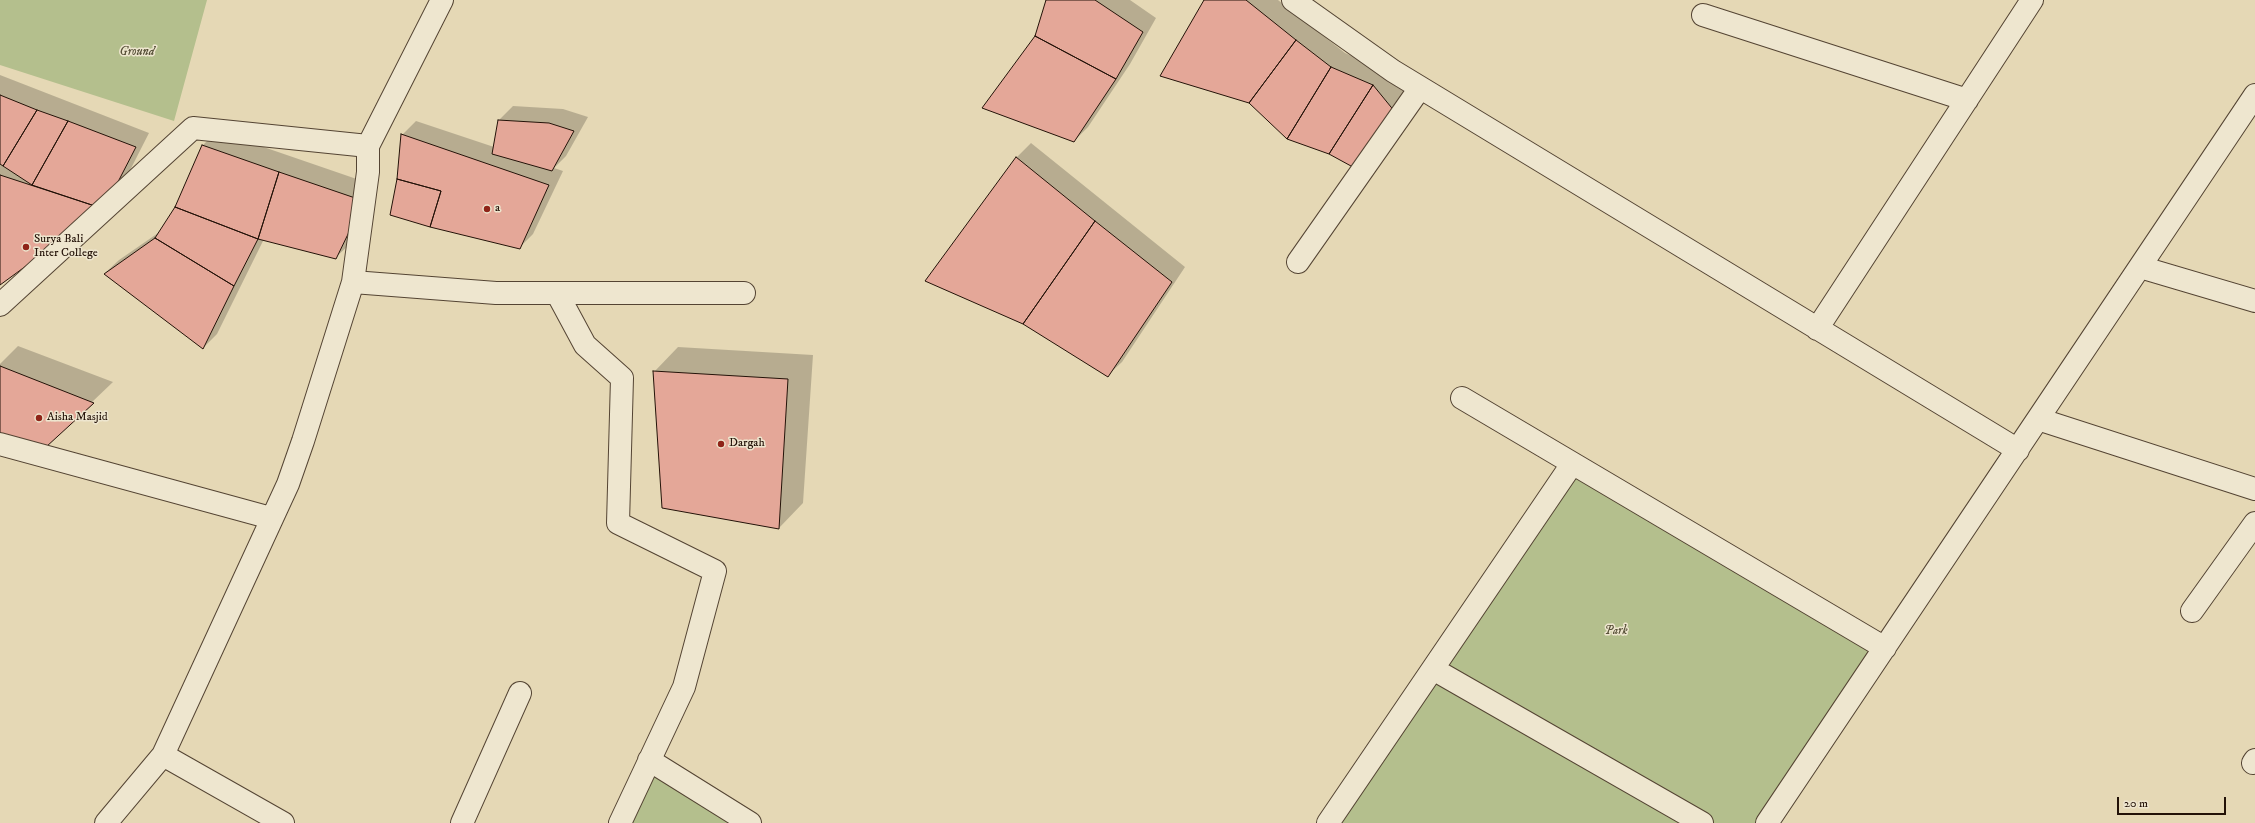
<!DOCTYPE html>
<style>
body{margin:0}
#map{position:relative;width:2255px;height:823px;overflow:hidden;background:#e5d8b5;font-family:"IM FELL DW Pica",serif}
canvas{display:block}
.scale{position:absolute;left:2117px;top:797px;width:109px;height:18px;box-sizing:border-box;border:2px solid #231208;border-top:0;padding-left:5px;font-size:12px;line-height:14px;white-space:nowrap;color:#231208;-webkit-text-stroke:3px #eee6cf;paint-order:stroke}
</style>
<div id="map">
<canvas width="2255" height="823"></canvas>
<div class="scale">20 m</div>
</div>
<script>
const ctx = document.querySelector('canvas').getContext('2d');
ctx.lineJoin = 'round';
function fill(path, color) { ctx.fillStyle = color; ctx.fill(path, 'evenodd'); }
const poly = rows => new Path2D(rows.map(r => 'M' + r).join(''));
function trace(path, color, width, dash) { ctx.strokeStyle = color; ctx.lineWidth = width; ctx.lineCap = dash ? 'butt' : 'round'; ctx.setLineDash(dash || []); ctx.stroke(path); }
function drawText(font, color, halo, rows, align = 'center') {
  ctx.font = font + ' "IM FELL DW Pica",serif'; ctx.lineWidth = 3; ctx.setLineDash([]); ctx.textBaseline = 'middle'; ctx.strokeStyle = halo; ctx.fillStyle = color; for (const [text, x, y, turn = 0] of rows) {
    ctx.save(); ctx.translate(x, y); ctx.rotate((+turn || 0) * Math.PI / 180); ctx.textAlign = isNaN(turn) ? turn : align; if (halo) ctx.strokeText(text, 0, 0); ctx.fillText(text, 0, 0); ctx.restore();
  }
}
const green = poly([
 [0,0,207,0,174,121,0,65],
 [1572,464,1885,648,1767,823,1328,823],
 [649,760,742,823,622,823]
]);
const shadow = poly([
 [1047,0,1130,0,1156,18,1130,64,1088,127,1074,141],
 [1205,0,1278,0,1345,53,1387,71,1413,103,1376,157],
 [0,75,149,133,121,188,0,284],
 [513,106,563,109,588,117,566,156,554,168,563,171,533,234,519,248,398,180,402,135,416,121,494,147,499,120],
 [217,131,377,186,350,244,335,258,264,239,217,334,203,348,105,273,119,260,161,231,176,208,203,145],
 [1031,143,1185,267,1122,362,1107,376,1023,323,927,281,1017,157],
 [18,346,113,382,46,446,0,431,0,364],
 [678,347,813,355,803,503,779,528,654,372]
]);
const building = poly([
 [1046,0,1095,0,1143,32,1116,79,1035,36,1046,0],
 [1204,0,1246,0,1296,40,1249,103,1160,76,1204,0],
 [1035,36,1116,79,1074,142,982,108,1035,36],
 [1296,40,1331,67,1287,139,1249,103,1296,40],
 [1331,67,1373,85,1329,154,1287,139,1331,67],
 [1373,85,1400,118,1362,172,1329,154,1373,85],
 [0,95,37,110,3,166,0,164,0,95],
 [37,110,68,121,32,185,3,166,37,110],
 [498,120,549,123,574,131,552,171,492,154,498,120],
 [68,121,136,147,104,209,32,185,68,121],
 [401,134,549,185,520,249,430,227,441,191,397,179,401,134],
 [202,145,279,172,258,239,175,207,202,145],
 [1016,157,1095,221,1023,324,925,281,1016,157],
 [279,172,364,201,336,259,258,239,279,172],
 [0,175,104,209,0,285,0,175],
 [397,179,441,191,430,227,390,215,397,179],
 [175,207,258,239,234,286,155,238,175,207],
 [1095,221,1172,282,1108,377,1023,324,1095,221],
 [155,238,234,286,203,349,104,274,155,238],
 [0,366,94,403,46,447,0,433,0,366],
 [653,371,788,379,779,529,662,508,653,371]
]);
const minor = poly([
 [1293,0,1393,71,2018,450],
 [1703,15,1967,100],
 [1298,262,1420,88],
 [2140,267,2255,301],
 [353,282,496,293,744,293],
 [557,293,585,345,622,378,618,523,715,571,684,687,620,823],
 [0,305,193,128,368,146,442,0],
 [1817,329,2032,0],
 [1462,398,1885,648],
 [2038,419,2255,489],
 [0,444,271,518],
 [2192,611,2255,523],
 [1433,669,1702,823],
 [649,760,750,823],
 [2253,763,2255,760],
 [106,823,163,755],
 [283,823,163,755,288,484,303,441,353,282,368,172,368,146],
 [462,823,520,693],
 [1328,823,1572,464],
 [1767,823,2255,95]
]);
const markers = [
 [487,209,4,"#8f2418"],
 [26,247,4,"#8f2418"],
 [39,418,4,"#8f2418"],
 [721,444,4,"#8f2418"]
];
const parkNames = [
 ["Ground",137,53],
 ["Park",1616,632]
];
const poiNames = [
 ["a",495,209],
 ["Surya Bali",34,240],
 ["Inter College",34,254],
 ["Aisha Masjid",47,418],
 ["Dargah",729,444]
];
fill(green, '#b4bf8d');
fill(shadow, '#0003');
fill(building, '#e4a798');
trace(building, '#231208', 1);
trace(minor, '#544433', 24);
trace(minor, '#eee6cf', 22);
for (const [x, y, r, color] of markers) { const dot = new Path2D(); dot.arc(x, y, r, 0, 2 * Math.PI); ctx.fillStyle = color; ctx.fill(dot); trace(dot, '#eee6cf', 1.5); }
drawText('italic 12px', '#564f37', '#eee6cf', parkNames);
drawText('12px', '#231208', '#eee6cf', poiNames, 'left');
</script>
